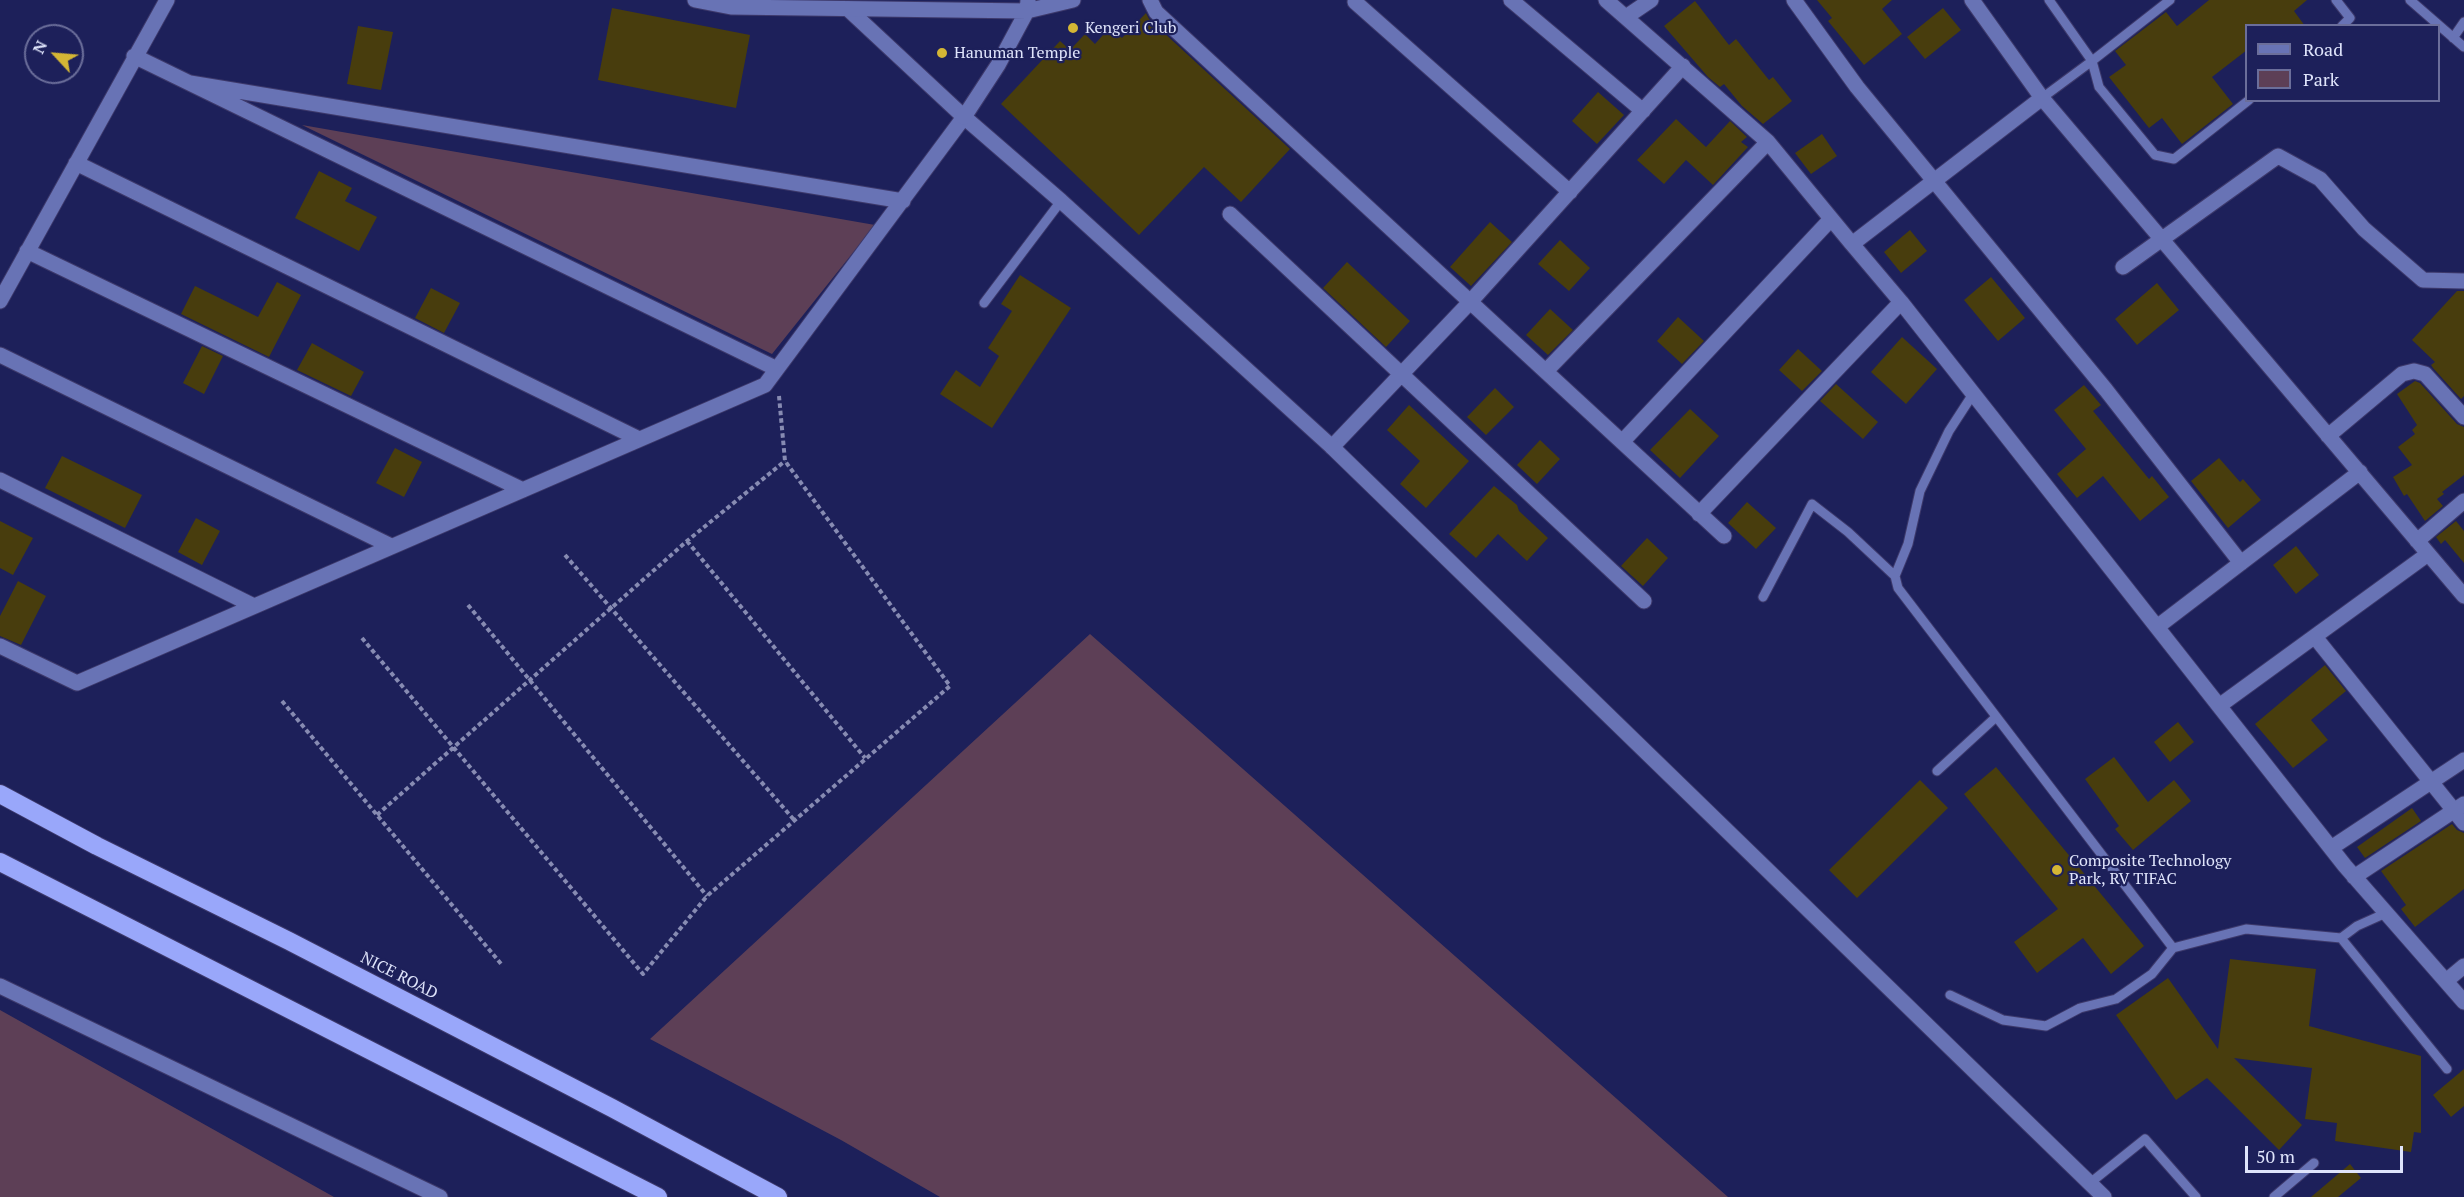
<!DOCTYPE html>
<style>
body{margin:0}
#map{position:relative;width:2464px;height:1197px;overflow:hidden;background:#1d205a;font-family:"PT Serif",serif}
canvas{display:block}
.legend{position:absolute;left:2245px;top:24px;width:195px;height:78px;box-sizing:border-box;background:#1d205a;border:2px solid #6b6e9a;margin:0;padding:8px 10px;list-style:none;font-size:18px;color:#dfe4fb}
.legend li{display:flex;align-items:center;gap:12px;height:30px}
.legend b{width:30px;border:2px solid #6b6e9a}
.north{position:absolute;left:24px;top:24px;width:60px;height:60px;box-sizing:border-box;background:#1d205a;border:2px solid #6b6e9a;border-radius:50%;rotate:296deg;font-size:16px;font-weight:700;line-height:24px;text-align:center;color:#dfe4fb}
.north::after{content:'';display:block;margin:auto;width:21px;height:27px;background:#d4b635;clip-path:polygon(50% 0,100% 100%,50% 72%,0 100%)}
.scale{position:absolute;left:2245px;top:1146px;width:158px;height:27px;box-sizing:border-box;border:3px solid #dfe4fb;border-top:0;padding-left:8px;font-size:18px;line-height:21px;white-space:nowrap;color:#dfe4fb;-webkit-text-stroke:4px #1d205a;paint-order:stroke}
</style>
<div id="map">
<canvas width="2464" height="1197"></canvas>
<ul class="legend">
<li><b style="height:8px;background:#6873b5"></b>Road</li>
<li><b style="height:16px;background:#5d3f56"></b>Park</li>
</ul>
<div class="north">N</div>
<div class="scale">50 m</div>
</div>
<script>
const ctx = document.querySelector('canvas').getContext('2d');
ctx.lineJoin = 'round';
function fill(path, color) { ctx.fillStyle = color; ctx.fill(path, 'evenodd'); }
const poly = rows => new Path2D(rows.map(r => 'M' + r).join(''));
function trace(path, color, width, dash) { ctx.strokeStyle = color; ctx.lineWidth = width; ctx.lineCap = dash ? 'butt' : 'round'; ctx.setLineDash(dash || []); ctx.stroke(path); }
function drawText(font, color, halo, rows, align = 'center') {
  ctx.font = font + ' "PT Serif",serif'; ctx.lineWidth = 4.5; ctx.setLineDash([]); ctx.textBaseline = 'middle'; ctx.strokeStyle = halo; ctx.fillStyle = color; for (const [text, x, y, turn = 0] of rows) {
    ctx.save(); ctx.translate(x, y); ctx.rotate((+turn || 0) * Math.PI / 180); ctx.textAlign = isNaN(turn) ? turn : align; if (halo) ctx.strokeText(text, 0, 0); ctx.fillText(text, 0, 0); ctx.restore();
  }
}
const green = poly([
 [302,125,875,225,772,354],
 [1090,634,1728,1197,940,1197,841,1140,650,1039],
 [0,1010,334,1197,0,1197]
]);
const building = poly([
 [1817,0,1892,0,1882,9,1902,34,1864,65,1828,21,1832,18],
 [2209,0,2307,0,2294,11,2305,26,2247,26,2247,50,2212,77,2233,104,2182,144,2162,118,2149,128,2109,77,2126,65,2115,51,2166,12,2177,26],
 [1695,1,1729,45,1736,39,1769,80,1773,77,1792,101,1763,124,1742,106,1724,84,1720,87,1708,77,1664,26],
 [612,8,750,35,736,108,598,80],
 [1943,8,1961,30,1925,59,1907,37],
 [1146,13,1149,19,1290,149,1241,202,1204,167,1139,235,1001,104,1060,41,1070,50,1085,34,1095,44,1110,27,1122,38],
 [358,26,393,32,381,90,347,84],
 [1598,92,1624,115,1597,144,1572,121],
 [1676,119,1706,147,1730,121,1747,137,1741,142,1748,147,1713,185,1686,160,1664,184,1637,160],
 [1822,134,1837,156,1811,174,1795,153],
 [319,171,352,188,345,201,377,217,359,251,295,218],
 [1490,222,1512,242,1471,286,1450,267],
 [1910,230,1927,251,1901,273,1884,252],
 [1560,240,1590,268,1569,291,1538,264],
 [1347,262,1410,321,1386,347,1323,288],
 [1020,275,1071,308,992,428,940,394,956,370,980,387,999,356,988,348,1012,311,1001,304],
 [1991,277,2025,318,1998,341,1964,300],
 [277,282,301,295,269,357,181,314,195,286,258,317],
 [2157,283,2179,310,2137,345,2115,319],
 [431,288,460,303,444,333,415,318],
 [2457,291,2464,291,2464,396,2461,399,2433,368,2431,365,2435,362,2412,340],
 [1550,309,1573,330,1548,355,1526,335],
 [1678,317,1704,341,1682,364,1657,341],
 [1902,337,1937,369,1906,404,1871,372],
 [312,343,364,372,351,396,297,370],
 [202,346,223,356,204,394,183,383],
 [1798,349,1822,371,1802,391,1779,370],
 [2415,381,2420,383,2457,424,2464,427,2464,475,2442,492,2444,494,2437,499,2443,506,2425,521,2407,494,2404,496,2393,477,2412,465,2398,447,2415,434,2412,430,2417,425,2397,394],
 [1836,384,1878,422,1863,439,1820,401],
 [2084,385,2101,405,2093,411,2149,479,2152,476,2169,497,2140,521,2103,476,2077,498,2057,474,2086,449,2054,410],
 [1495,388,1514,407,1486,435,1467,417],
 [1409,405,1469,461,1426,508,1400,484,1420,461,1387,430],
 [1690,409,1719,436,1680,478,1650,450],
 [1540,440,1560,459,1537,484,1517,465],
 [395,448,422,462,404,497,376,483],
 [62,456,142,495,125,528,45,488],
 [2219,458,2240,482,2243,479,2261,500,2228,528,2191,481],
 [1494,486,1517,505,1519,511,1548,538,1527,561,1498,534,1476,558,1449,534],
 [1747,502,1776,528,1756,549,1728,523],
 [196,518,220,531,202,565,178,552],
 [0,521,33,538,13,575,0,568],
 [2456,521,2464,531,2464,563,2445,540,2441,544,2436,537],
 [1647,538,1668,558,1643,586,1621,566],
 [2296,546,2319,575,2296,594,2273,565],
 [18,581,46,596,21,645,0,636,0,616],
 [2325,665,2346,691,2311,720,2328,740,2293,768,2255,724],
 [2178,722,2194,742,2170,762,2154,742],
 [2114,757,2148,802,2174,780,2191,801,2133,850,2115,829,2119,826,2085,779],
 [1996,767,2144,946,2111,974,2083,938,2037,973,2014,942,2058,909,1964,794],
 [1920,780,1948,808,1857,898,1829,870],
 [2412,808,2421,821,2365,858,2357,847],
 [2452,824,2457,830,2464,833,2464,889,2415,927,2401,909,2406,905,2381,871],
 [2230,959,2316,969,2309,1026,2421,1056,2421,1133,2414,1132,2411,1152,2335,1141,2337,1123,2305,1119,2312,1068,2234,1058,2302,1125,2279,1150,2207,1078,2176,1100,2116,1015,2168,978,2218,1049],
 [2464,1069,2464,1106,2451,1117,2433,1095],
 [2350,1164,2361,1178,2338,1197,2311,1197]
]);
const path = poly([
 [687,541,865,758],
 [565,555,795,821],
 [468,605,707,896],
 [362,638,643,974,707,896,950,686,785,461,779,396],
 [282,701,502,965],
 [377,815,687,541,785,461]
]);
const service = poly([
 [2170,0,2092,61,2099,87,2155,155,2174,159,2249,100],
 [2336,0,2350,18,2342,26],
 [2410,0,2464,47],
 [2453,38,2464,22],
 [2042,98,2092,61,2049,0],
 [984,303,1061,201],
 [1973,394,1949,431,1920,491,1908,544,1895,576,1898,588,2173,948],
 [1763,597,1812,504,1848,532,1895,576],
 [1937,771,1996,717],
 [2341,938,2357,926,2386,913],
 [1950,995,2003,1020,2046,1026,2080,1008,2116,999,2152,974,2173,948,2246,929,2341,938,2447,1069],
 [2090,1183,2145,1139,2196,1197],
 [2274,1197,2314,1163]
]);
const minor = poly([
 [1150,0,1156,12,1724,536],
 [1511,0,1643,111],
 [1606,0,1768,142,1852,244],
 [1794,0,1857,87,2106,390,2241,563],
 [1972,0,2042,98,2464,596],
 [1355,2,1570,192],
 [1626,17,1651,0],
 [134,56,777,369],
 [190,83,903,201],
 [2042,98,1852,244,1901,302,2345,866,2464,1002],
 [76,163,639,439],
 [1230,214,1644,601],
 [27,251,523,490],
 [2123,267,2278,156,2320,179,2364,229,2423,280,2464,281],
 [0,301,167,0],
 [0,355,391,546],
 [1547,370,1768,142],
 [2328,436,2402,374,2414,371,2425,374,2464,417],
 [1622,442,1831,219],
 [1332,447,1471,301,1683,66],
 [0,480,254,606],
 [1699,514,1901,302],
 [2417,541,2464,501],
 [2157,627,2360,472],
 [2315,637,2464,823],
 [0,646,77,683,765,385,964,117],
 [2219,706,2428,554],
 [2331,848,2464,760],
 [2354,877,2464,804],
 [2446,981,2464,966],
 [0,986,440,1197]
]);
const tertiary = poly([
 [848,9,964,117,1061,201,1332,447,2104,1197]
]);
const secondary = poly([
 [695,0,731,7,1027,11,1073,0],
 [964,117,998,65,1027,11,1028,0]
]);
const motorway = poly([
 [0,794,97,846,289,941,612,1108,778,1197],
 [0,862,658,1197]
]);
const markers = [
 [1073,28,6,"#d4b635"],
 [942,53,6,"#d4b635"],
 [2057,870,6,"#d4b635"]
];
const poiNames = [
 ["Kengeri Club",1085,28],
 ["Hanuman Temple",954,53],
 ["Composite Technology",2069,861],
 ["Park, RV TIFAC",2069,879]
];
const streetNames = [
 ["NICE ROAD",399,976,27]
];
fill(green, '#5d3f56');
fill(building, '#483d0d');
trace(service, '#3d396b', 11);
trace(minor, '#3d396b', 17);
trace(tertiary, '#3d396b', 17);
trace(secondary, '#3d396b', 17);
trace(motorway, '#3d396b', 20);
trace(path, '#878bb2', 4, [4.5, 3]);
trace(service, '#6873b5', 9);
trace(minor, '#6873b5', 15);
trace(tertiary, '#6873b5', 15);
trace(secondary, '#6873b5', 15);
trace(motorway, '#99a7fa', 18);
for (const [x, y, r, color] of markers) { const dot = new Path2D(); dot.arc(x, y, r, 0, 2 * Math.PI); ctx.fillStyle = color; ctx.fill(dot); trace(dot, '#1d205a', 2); }
drawText('16px', '#dfe4fb', '#1d205a', poiNames, 'left');
drawText('16px', '#dfe4fb', '#1d205a', streetNames);
</script>
